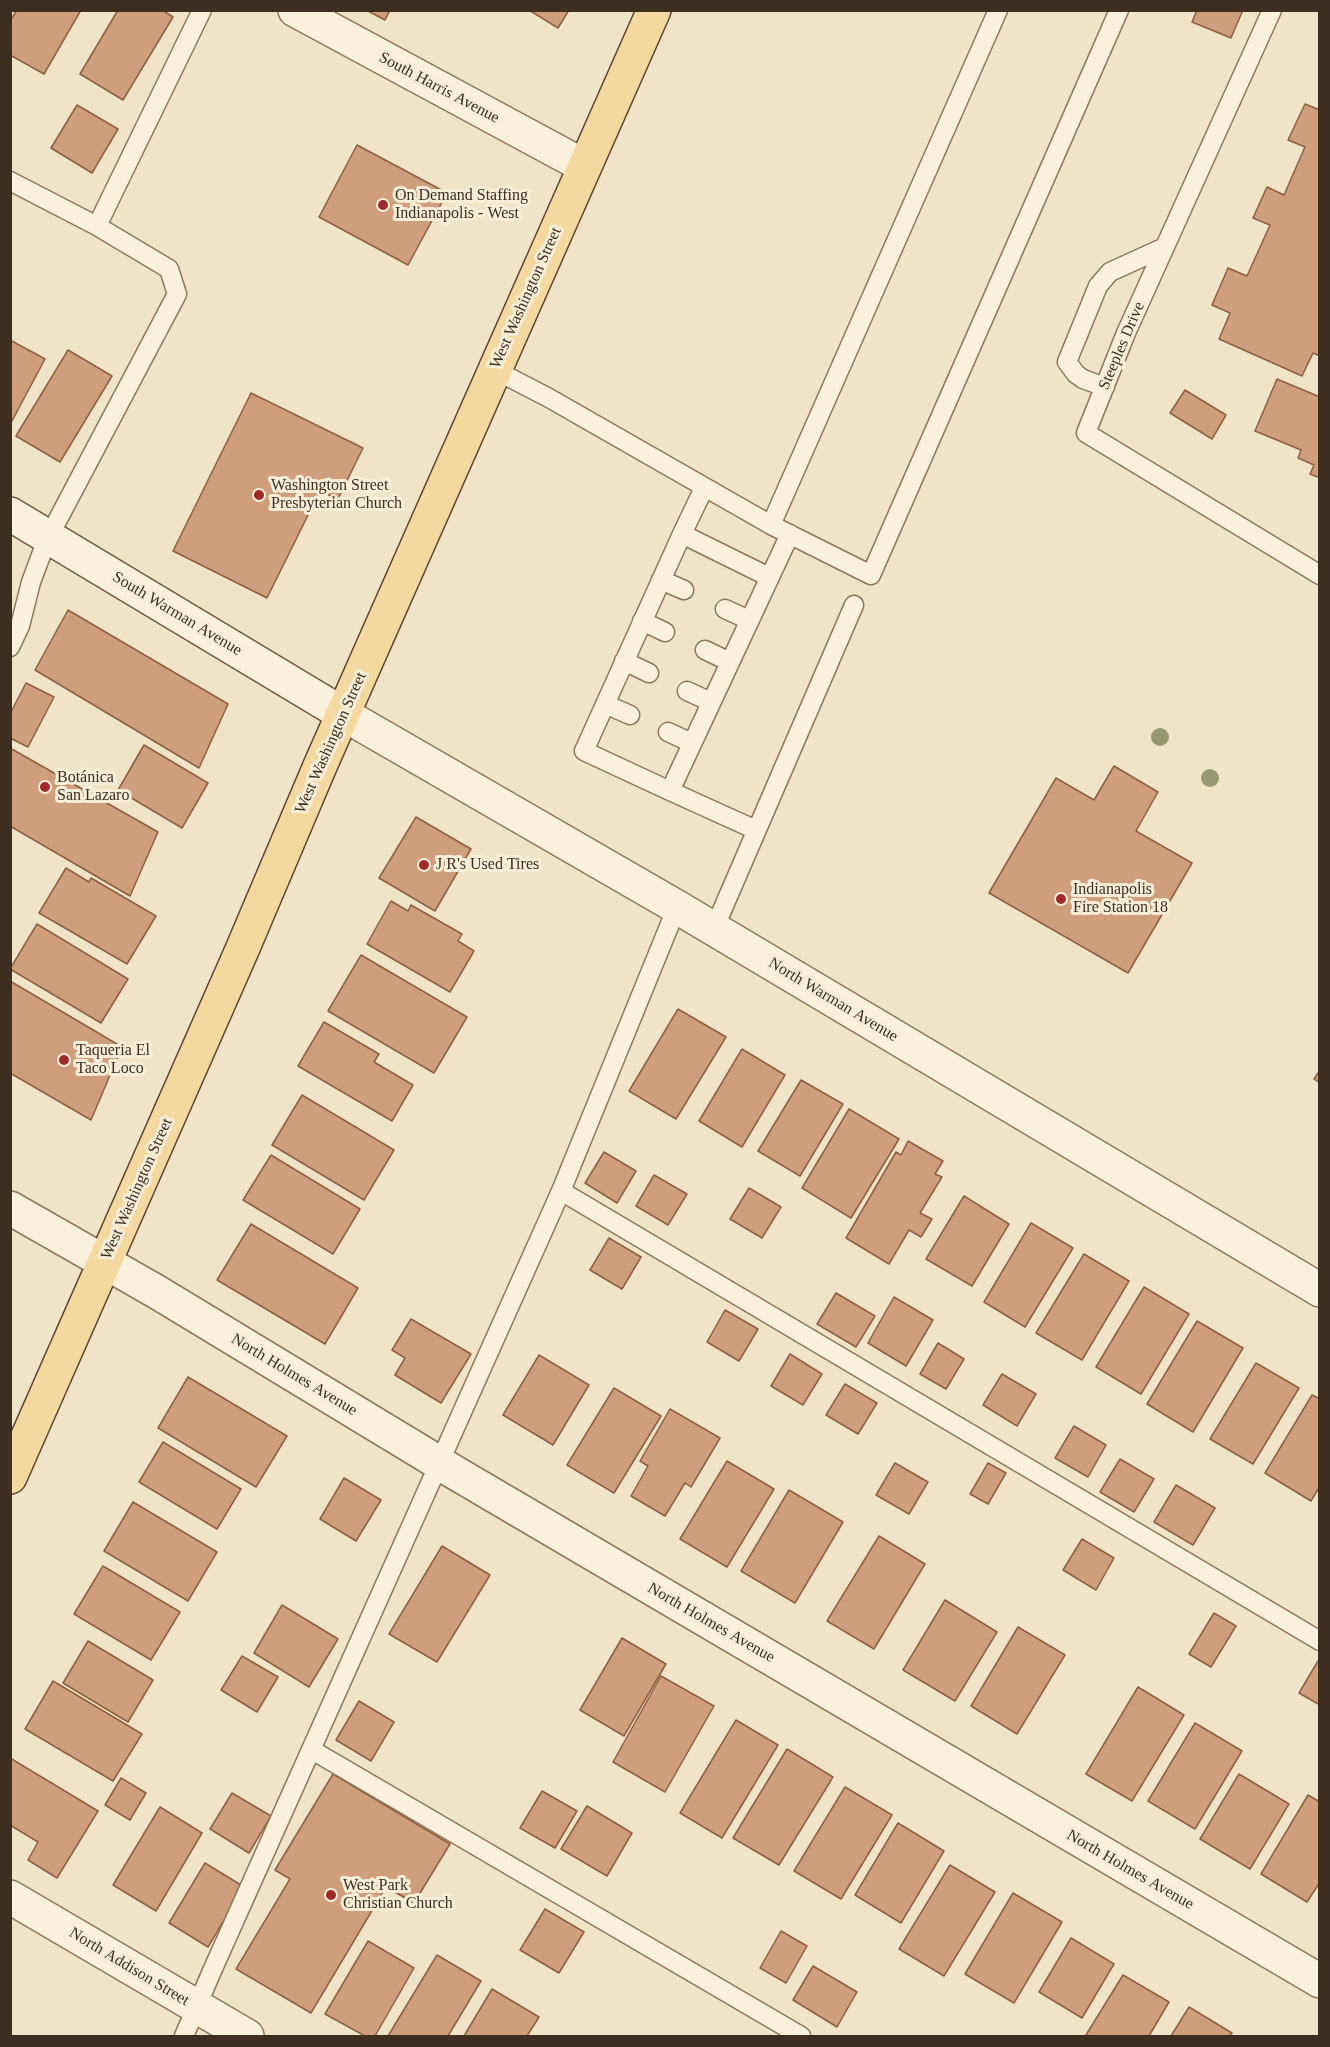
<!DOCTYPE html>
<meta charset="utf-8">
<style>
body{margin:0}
#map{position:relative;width:1330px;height:2047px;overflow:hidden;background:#f0e4c8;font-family:"Times New Roman",serif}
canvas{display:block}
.frame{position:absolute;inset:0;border:12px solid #3d2e20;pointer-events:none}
</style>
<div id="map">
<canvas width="1330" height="2047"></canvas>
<div class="frame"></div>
</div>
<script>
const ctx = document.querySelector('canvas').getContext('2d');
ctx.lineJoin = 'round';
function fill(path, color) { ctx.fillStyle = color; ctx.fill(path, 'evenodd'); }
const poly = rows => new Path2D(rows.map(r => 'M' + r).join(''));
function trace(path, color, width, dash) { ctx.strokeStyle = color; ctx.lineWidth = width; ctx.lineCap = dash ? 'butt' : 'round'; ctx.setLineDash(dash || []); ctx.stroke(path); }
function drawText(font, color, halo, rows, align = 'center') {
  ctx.font = font + ' "Times New Roman",serif'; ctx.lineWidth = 6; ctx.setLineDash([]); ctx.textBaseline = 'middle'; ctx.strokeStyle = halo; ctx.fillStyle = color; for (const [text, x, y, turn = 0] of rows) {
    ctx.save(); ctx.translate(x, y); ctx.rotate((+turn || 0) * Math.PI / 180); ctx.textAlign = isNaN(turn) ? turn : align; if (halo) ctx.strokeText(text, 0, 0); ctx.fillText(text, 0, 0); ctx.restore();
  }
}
const building = poly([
 [17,10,81,10,44,74,10,55,10,21,17,10],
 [118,10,162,10,173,17,123,100,80,74,118,10],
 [366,10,390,10,385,20,366,10],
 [529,10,569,10,558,28,529,10],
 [1197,10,1243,10,1231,38,1192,22,1197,10],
 [1305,104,1320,110,1320,356,1313,353,1302,376,1219,339,1230,313,1212,305,1228,268,1247,276,1270,225,1253,218,1267,187,1284,195,1305,147,1288,140,1305,104],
 [77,105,118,129,92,173,51,148,77,105],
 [357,145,447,193,408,265,319,217,357,145],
 [10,340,45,359,12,421,10,421,10,340],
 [68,350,112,376,60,462,16,436,68,350],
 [1277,379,1320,397,1320,478,1310,474,1314,465,1298,458,1301,450,1255,431,1277,379],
 [1185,390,1226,415,1212,439,1170,413,1185,390],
 [251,393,363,448,338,499,320,491,267,598,173,551,251,393],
 [68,610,228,704,199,768,35,670,68,610],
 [26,683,54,697,28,747,10,738,10,714,26,683],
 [144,745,208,783,182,828,118,790,144,745],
 [10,748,158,832,130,896,10,826,10,748],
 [1114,766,1158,792,1136,831,1192,863,1128,973,989,893,1056,778,1094,800,1114,766],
 [416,817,471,849,435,911,379,878,416,817],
 [66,868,89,882,91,878,156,916,127,964,39,913,66,868],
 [391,901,408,911,411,905,462,934,458,941,474,951,450,992,367,944,391,901],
 [37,924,128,979,101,1023,10,969,37,924],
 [361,955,467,1017,434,1073,328,1011,361,955],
 [10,981,122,1047,91,1120,10,1073,10,981],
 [678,1009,726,1037,676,1119,629,1091,678,1009],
 [324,1022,379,1054,374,1062,413,1085,392,1121,298,1066,324,1022],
 [742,1049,785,1075,742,1147,699,1121,742,1049],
 [1320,1070,1320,1083,1314,1079,1320,1070],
 [801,1080,843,1104,800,1176,758,1151,801,1080],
 [302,1095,394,1150,364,1200,272,1145,302,1095],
 [849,1109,899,1139,851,1218,802,1188,849,1109],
 [908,1141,943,1161,935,1174,942,1177,920,1213,932,1219,921,1237,909,1230,889,1264,846,1238,896,1152,901,1155,908,1141],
 [604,1152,636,1171,617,1203,585,1183,604,1152],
 [271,1155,360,1209,333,1254,243,1200,271,1155],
 [654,1175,687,1194,668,1225,636,1206,654,1175],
 [749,1188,781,1207,762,1238,730,1219,749,1188],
 [964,1196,1009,1224,972,1286,926,1259,964,1196],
 [1031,1223,1073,1248,1025,1327,984,1302,1031,1223],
 [251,1224,358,1288,325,1344,217,1280,251,1224],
 [609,1238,641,1257,622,1289,590,1270,609,1238],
 [1084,1254,1129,1281,1082,1360,1036,1333,1084,1254],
 [1144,1287,1189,1314,1141,1394,1096,1367,1144,1287],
 [836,1293,875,1316,856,1347,817,1324,836,1293],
 [894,1297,933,1320,906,1366,868,1343,894,1297],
 [725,1310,758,1329,739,1361,707,1342,725,1310],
 [411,1319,471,1354,441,1403,395,1375,405,1358,392,1350,411,1319],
 [1197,1321,1243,1348,1193,1432,1147,1404,1197,1321],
 [938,1343,964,1359,946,1389,920,1374,938,1343],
 [790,1354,822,1374,803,1405,771,1386,790,1354],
 [539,1355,589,1385,553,1445,503,1415,539,1355],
 [1256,1363,1299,1388,1253,1464,1210,1439,1256,1363],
 [1002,1374,1036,1394,1017,1426,983,1405,1002,1374],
 [188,1377,287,1436,256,1487,158,1428,188,1377],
 [845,1384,877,1403,858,1434,826,1415,845,1384],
 [614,1388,661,1416,614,1493,567,1465,614,1388],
 [1312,1395,1320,1399,1320,1486,1311,1501,1265,1473,1312,1395],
 [670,1409,720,1438,691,1487,685,1483,665,1516,631,1496,648,1466,640,1461,670,1409],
 [1074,1426,1106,1445,1088,1477,1055,1458,1074,1426],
 [163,1442,241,1489,217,1529,139,1482,163,1442],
 [1120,1459,1154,1479,1134,1512,1100,1492,1120,1459],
 [727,1461,774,1489,727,1567,680,1539,727,1461],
 [895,1463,928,1482,909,1514,876,1495,895,1463],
 [988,1463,1006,1473,988,1504,970,1494,988,1463],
 [344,1478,381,1500,356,1541,320,1519,344,1478],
 [1176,1485,1215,1508,1193,1545,1154,1522,1176,1485],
 [789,1490,843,1522,795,1603,741,1571,789,1490],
 [133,1502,217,1552,188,1601,104,1551,133,1502],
 [879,1536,925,1564,874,1649,827,1621,879,1536],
 [1082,1539,1114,1558,1096,1590,1063,1570,1082,1539],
 [442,1546,490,1575,437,1662,389,1634,442,1546],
 [103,1566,180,1612,151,1660,74,1614,103,1566],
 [945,1600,997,1632,955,1701,903,1670,945,1600],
 [282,1605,338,1639,309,1687,254,1653,282,1605],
 [1214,1613,1236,1626,1211,1667,1189,1654,1214,1613],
 [1018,1627,1065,1655,1017,1734,971,1706,1018,1627],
 [622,1638,666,1664,624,1736,580,1710,622,1638],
 [88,1641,153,1680,128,1722,63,1683,88,1641],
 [242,1656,278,1677,257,1712,221,1690,242,1656],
 [1318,1661,1320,1663,1320,1705,1299,1693,1318,1661],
 [661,1676,714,1706,665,1792,613,1762,661,1676],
 [53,1681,142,1734,113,1781,25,1729,53,1681],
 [1138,1687,1184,1715,1132,1801,1086,1774,1138,1687],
 [359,1701,394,1722,371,1761,336,1740,359,1701],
 [736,1720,778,1745,722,1838,680,1813,736,1720],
 [1195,1723,1242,1751,1195,1829,1148,1801,1195,1723],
 [787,1749,833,1777,779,1865,733,1838,787,1749],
 [10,1758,98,1811,57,1878,28,1860,38,1842,10,1825,10,1758],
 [333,1774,450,1844,414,1903,386,1887,311,2013,236,1969,290,1879,275,1870,333,1774],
 [1239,1774,1289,1804,1250,1869,1200,1839,1239,1774],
 [121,1778,146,1793,130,1820,105,1805,121,1778],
 [845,1787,892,1815,841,1899,794,1871,845,1787],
 [542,1791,577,1811,555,1848,520,1828,542,1791],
 [232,1793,271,1816,249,1853,210,1829,232,1793],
 [1308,1795,1320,1802,1320,1882,1307,1902,1261,1874,1308,1795],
 [587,1806,632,1833,607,1876,561,1849,587,1806],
 [160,1807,202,1833,156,1911,113,1885,160,1807],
 [898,1823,944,1851,901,1923,855,1895,898,1823],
 [205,1863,244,1887,208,1947,169,1923,205,1863],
 [950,1865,995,1892,944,1976,899,1949,950,1865],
 [1013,1893,1062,1922,1014,2003,965,1974,1013,1893],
 [545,1909,584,1932,559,1973,520,1950,545,1909],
 [781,1931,807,1946,786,1983,760,1968,781,1931],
 [1071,1938,1114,1964,1082,2018,1039,1992,1071,1938],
 [368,1941,414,1968,375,2036,365,2036,325,2014,368,1941],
 [437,1955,481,1981,448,2036,388,2036,437,1955],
 [813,1966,857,1992,837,2027,793,2000,813,1966],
 [1123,1975,1169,2002,1149,2036,1088,2036,1086,2035,1123,1975],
 [492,1989,539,2017,527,2036,464,2036,492,1989],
 [1189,2007,1232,2033,1229,2036,1171,2036,1189,2007]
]);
const service = poly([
 [998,10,771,525,871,575,1119,10],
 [1272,10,1126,333,1086,433,1320,575],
 [10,181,97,226,202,10],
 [495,370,549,398,771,525],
 [1105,387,1083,379,1076,374,1067,362,1098,286,1110,272,1165,247],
 [682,534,704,488],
 [769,577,682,534,584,751,670,791,790,534],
 [661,580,684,590],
 [725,609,749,620],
 [642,621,665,632],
 [10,647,20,626,31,582,46,542,177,294,169,269,97,226],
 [705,650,730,662],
 [624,661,649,673],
 [687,691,711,702],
 [605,704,630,715],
 [668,732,692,743],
 [670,791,756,830],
 [677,907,561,1191,1320,1641],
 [714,929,854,605],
 [312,1750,801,2036],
 [184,2036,212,1971,561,1191]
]);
const minor = poly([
 [295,10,584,166],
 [10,1208,157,1292,454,1472,1320,1981],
 [10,1897,247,2036]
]);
const tertiary = poly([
 [343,714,677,907,1320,1290]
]);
const secondary = poly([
 [10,514,343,714]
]);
const primary = poly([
 [10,1477,242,950,320,766,654,10]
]);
const trees = [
 [1160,737],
 [1210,778]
];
const markers = [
 [383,205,6,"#9e2a2b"],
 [259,495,6,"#9e2a2b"],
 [45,787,6,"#9e2a2b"],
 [424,865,6,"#9e2a2b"],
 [1061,899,6,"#9e2a2b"],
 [64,1060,6,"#9e2a2b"],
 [331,1895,6,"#9e2a2b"]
];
const streetNames = [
 ["South Harris Avenue",439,88,28],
 ["West Washington Street",526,298,-66],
 ["Steeples Drive",1122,346,-67],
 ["South Warman Avenue",177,614,31],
 ["West Washington Street",331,743,-66],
 ["North Warman Avenue",833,1000,31],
 ["West Washington Street",137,1189,-66],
 ["North Holmes Avenue",294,1375,31],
 ["North Holmes Avenue",711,1623,30],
 ["North Holmes Avenue",1130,1870,30],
 ["North Addison Street",129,1967,31]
];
const poiNames = [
 ["On Demand Staffing",395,196],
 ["Indianapolis - West",395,214],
 ["Washington Street",271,486],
 ["Presbyterian Church",271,504],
 ["Botánica",57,778],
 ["San Lazaro",57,796],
 ["J R's Used Tires",436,865],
 ["Indianapolis",1073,890],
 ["Fire Station 18",1073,908],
 ["Taqueria El",76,1051],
 ["Taco Loco",76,1069],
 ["West Park",343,1886],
 ["Christian Church",343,1904]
];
fill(building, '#cf9f7d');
trace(building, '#8d5f41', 1.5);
trace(service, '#8d765c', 21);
trace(minor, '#8d765c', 36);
trace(tertiary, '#8d765c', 36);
trace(secondary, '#6f573f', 36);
trace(primary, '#5b4430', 36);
trace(service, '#faf1dc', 18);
trace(minor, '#faf1dc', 33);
trace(tertiary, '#faf1dc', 33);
trace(secondary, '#faf1dc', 33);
trace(primary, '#f3d9a0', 33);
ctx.fillStyle = '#96986f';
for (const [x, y] of trees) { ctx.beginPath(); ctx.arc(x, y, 9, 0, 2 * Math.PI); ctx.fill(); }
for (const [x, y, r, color] of markers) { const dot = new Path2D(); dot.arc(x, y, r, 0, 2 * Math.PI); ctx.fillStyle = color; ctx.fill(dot); trace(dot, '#f7eed8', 2); }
drawText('16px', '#3d2e20', '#f7eed8', streetNames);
drawText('16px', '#3d2e20', '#f7eed8', poiNames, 'left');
</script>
